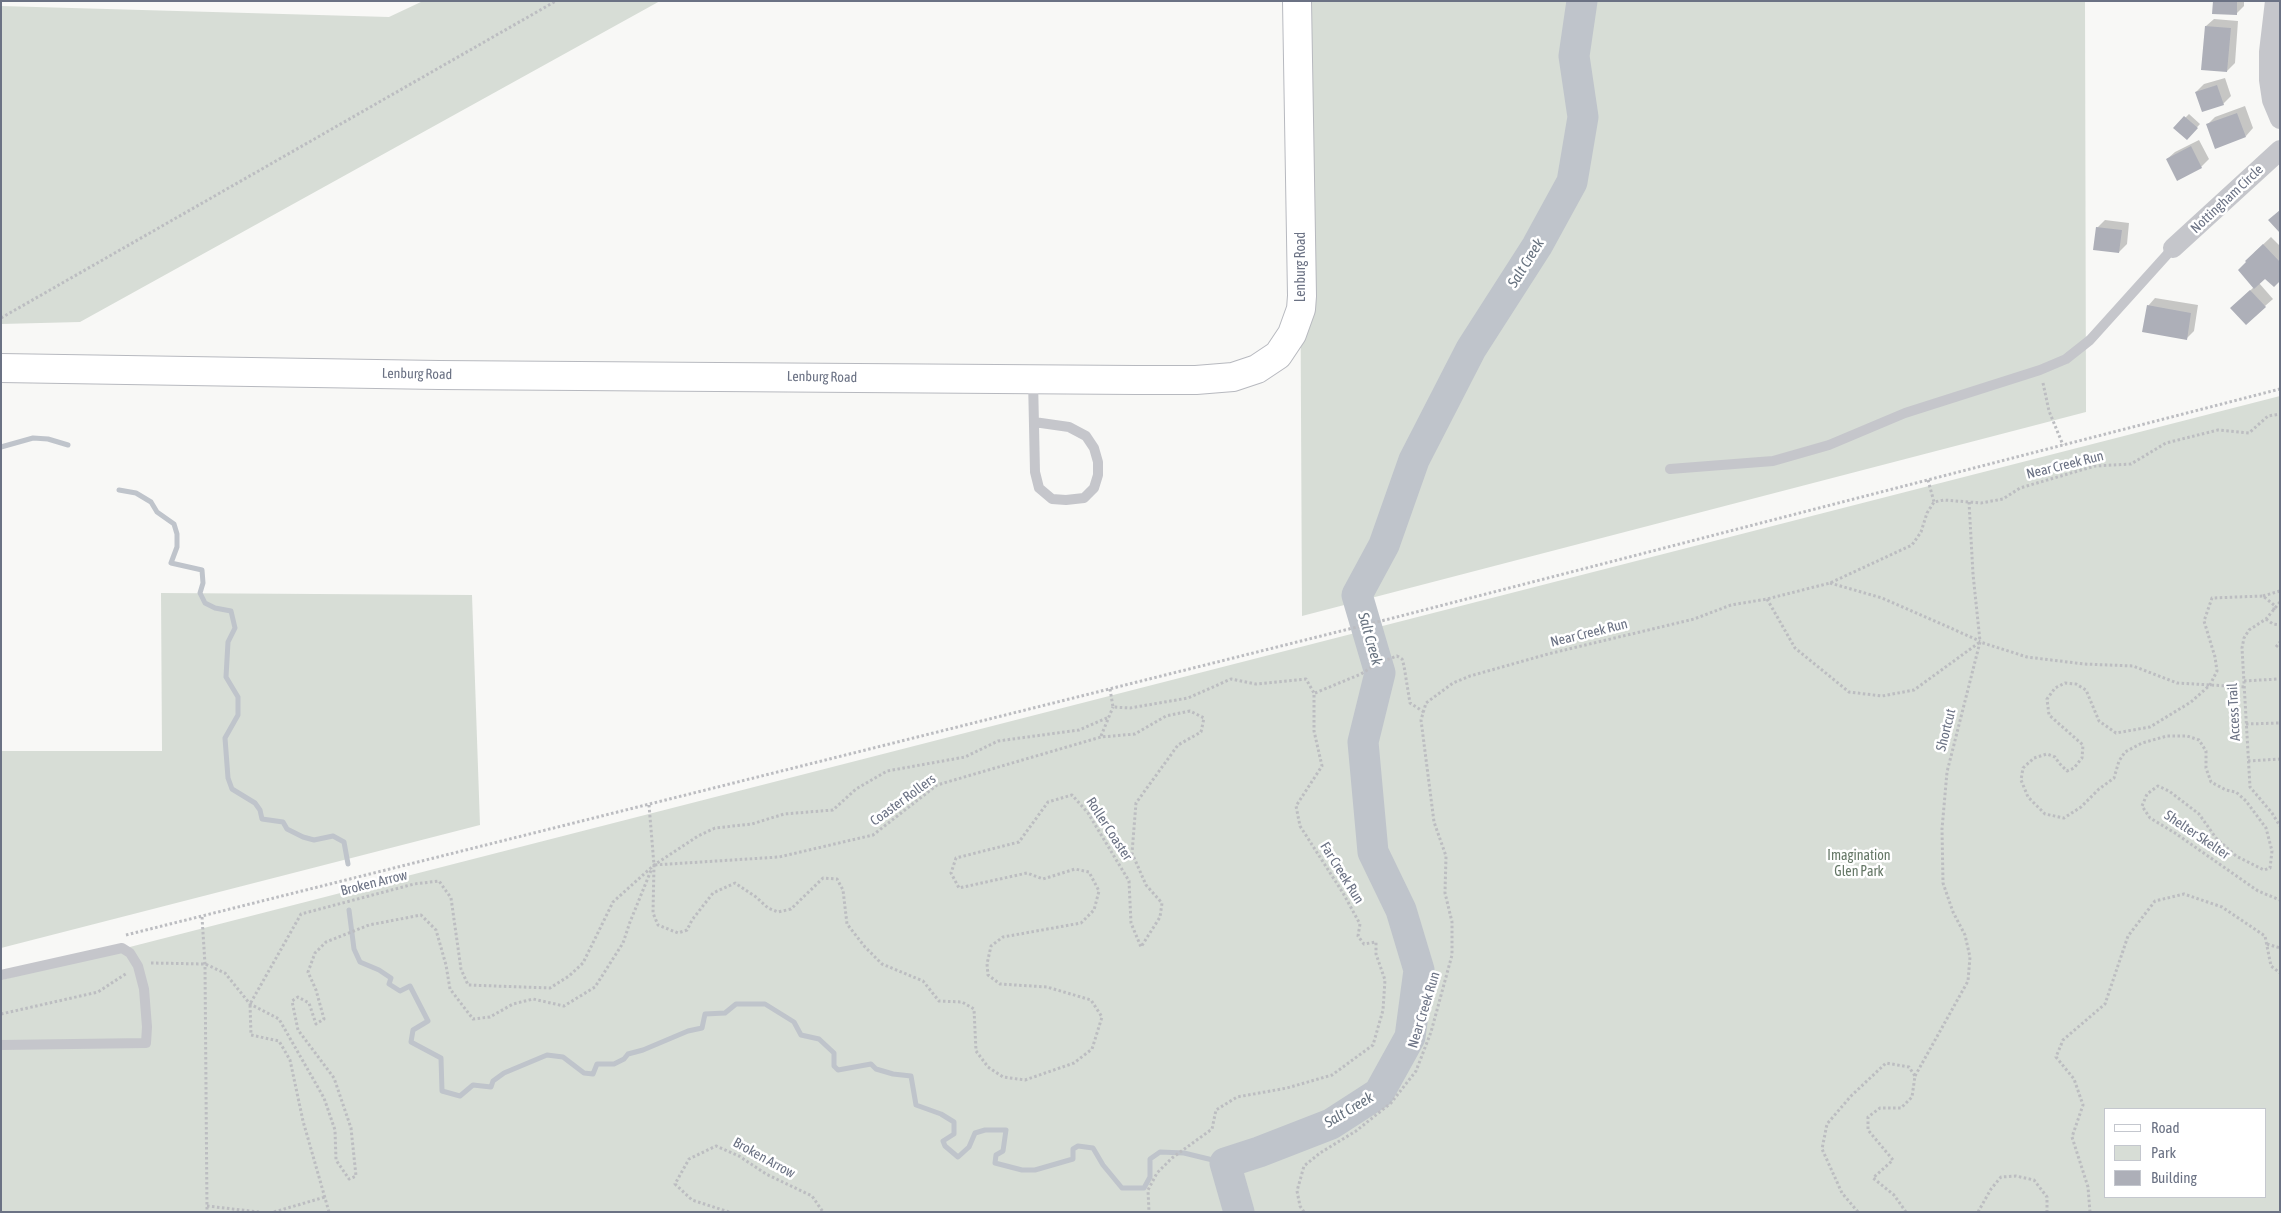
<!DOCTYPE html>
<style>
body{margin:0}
#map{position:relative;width:2281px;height:1213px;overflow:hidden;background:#f8f8f6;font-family:"Asap Condensed",sans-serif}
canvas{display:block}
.frame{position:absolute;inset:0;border:2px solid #6b7284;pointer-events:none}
.legend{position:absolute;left:2104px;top:1108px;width:162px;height:90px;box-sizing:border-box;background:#fff;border:1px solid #c4c7ce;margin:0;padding:6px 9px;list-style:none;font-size:15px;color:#6b7284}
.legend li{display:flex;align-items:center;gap:10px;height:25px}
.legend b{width:25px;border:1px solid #c4c7ce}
</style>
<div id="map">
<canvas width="2281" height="1213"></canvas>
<div class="frame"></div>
<ul class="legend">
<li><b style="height:6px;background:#fff"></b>Road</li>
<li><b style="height:14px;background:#d7ddd6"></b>Park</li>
<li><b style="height:14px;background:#adafb8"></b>Building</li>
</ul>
</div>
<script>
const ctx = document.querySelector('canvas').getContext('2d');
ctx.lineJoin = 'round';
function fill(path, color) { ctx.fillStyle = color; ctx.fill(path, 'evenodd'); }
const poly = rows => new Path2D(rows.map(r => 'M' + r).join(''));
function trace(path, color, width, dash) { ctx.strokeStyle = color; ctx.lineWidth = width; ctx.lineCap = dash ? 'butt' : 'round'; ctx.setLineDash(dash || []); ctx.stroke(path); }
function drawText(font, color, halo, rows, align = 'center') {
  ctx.font = font + ' "Asap Condensed",sans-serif'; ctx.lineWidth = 5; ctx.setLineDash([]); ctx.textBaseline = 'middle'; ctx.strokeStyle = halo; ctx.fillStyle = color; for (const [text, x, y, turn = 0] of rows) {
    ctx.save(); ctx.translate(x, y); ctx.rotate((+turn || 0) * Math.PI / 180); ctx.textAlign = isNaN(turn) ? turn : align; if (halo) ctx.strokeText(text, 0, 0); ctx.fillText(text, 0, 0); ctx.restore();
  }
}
const green = poly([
 [423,1,660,1,80,322,1,324,1,6,389,17],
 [1299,1,2085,1,2086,412,1302,616],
 [2280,396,2280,1212,1,1212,1,980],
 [2105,1109,2265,1109,2265,1197,2105,1197],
 [161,593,472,595,480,825,1,948,1,751,162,751]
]);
const shadow = poly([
 [2214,1,2244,1,2244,6,2236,14],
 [2214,19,2238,21,2235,63,2227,71,2206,26],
 [2225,78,2231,96,2223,104,2196,92,2204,84],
 [2245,106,2253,128,2246,136,2207,125,2215,117],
 [2189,114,2200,124,2187,138,2175,128],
 [2199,140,2209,159,2201,167,2167,159,2175,152],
 [2105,220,2129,223,2127,244,2119,252,2097,228],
 [2271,237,2280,246,2280,280,2265,277,2259,283,2273,299,2265,306,2240,300,2254,287,2254,253],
 [2155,298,2198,305,2194,331,2186,339,2148,306]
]);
const stream = poly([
 [1,447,33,438,48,439,68,445],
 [119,490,136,493,151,502,157,512,174,524,177,534,177,547,171,563,202,570,203,583,200,593,205,603,215,608,231,611,235,628,228,642,226,677,238,697,238,715,225,738,228,778,232,789,255,803,260,810,262,819,283,822,287,829,303,837,314,840,333,836,344,842,348,864],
 [349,910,354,949,360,962,379,970,391,978,389,984,400,991,410,986,428,1021,413,1030,411,1042,441,1058,442,1091,460,1096,473,1085,491,1087,493,1081,504,1073,547,1055,563,1057,584,1073,593,1074,597,1064,614,1064,624,1059,628,1054,643,1050,688,1031,702,1028,705,1014,725,1013,736,1004,765,1004,794,1022,801,1035,819,1039,834,1053,834,1066,838,1070,871,1064,876,1069,893,1074,911,1076,916,1105,941,1114,954,1122,954,1134,943,1141,945,1146,958,1157,969,1147,975,1133,985,1130,1006,1130,1003,1151,996,1155,995,1163,1022,1170,1035,1170,1073,1159,1073,1149,1078,1146,1093,1148,1103,1165,1122,1188,1144,1188,1150,1177,1150,1159,1160,1152,1184,1153,1225,1163]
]);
const river = poly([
 [1239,1212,1225,1163,1259,1152,1331,1124,1379,1093,1410,1037,1419,970,1401,910,1373,852,1363,742,1380,673,1357,595,1384,545,1414,460,1471,349,1537,246,1572,182,1583,117,1574,56,1582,1]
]);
const building = poly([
 [2213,1,2237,1,2237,15,2212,14],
 [2205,26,2231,28,2227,72,2201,70],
 [2217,85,2224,105,2202,112,2195,92],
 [2237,113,2246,137,2215,149,2206,124],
 [2184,116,2198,128,2187,140,2173,128],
 [2191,146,2202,168,2177,181,2166,159],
 [2280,210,2280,233,2268,220],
 [2096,227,2122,230,2119,253,2093,250],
 [2263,244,2280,262,2280,281,2274,287,2265,279,2254,289,2238,270,2246,262,2245,261],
 [2250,290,2266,307,2246,325,2230,308],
 [2147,305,2191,313,2187,340,2142,332]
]);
const path = poly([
 [1,318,556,1],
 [2043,383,2049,411,2063,445],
 [1928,480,1934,502],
 [1969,502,1973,574,1980,641],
 [1830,583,1882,598,1980,641],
 [2263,596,2280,591],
 [1767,599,1795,648,1849,692,1882,696,1914,690,1980,642],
 [2280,602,2266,619,2249,630,2244,638,2242,648,2250,787,2272,813,2280,826],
 [2274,610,2274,605,2263,596,2212,598,2204,621,2215,657,2217,671,2210,685,2191,702,2150,727,2116,733,2099,721,2086,690,2076,684,2065,683,2055,688,2047,699,2049,715,2083,745,2082,758,2074,768,2067,771,2059,763,2055,757,2047,754,2034,758,2023,768,2021,780,2028,797,2045,814,2064,818,2081,807,2099,789,2114,778,2119,761,2125,752,2142,743,2167,736,2187,736,2199,740,2206,751,2206,768,2211,782,2226,790,2236,792,2246,801,2266,828,2272,851,2270,868,2264,870,2236,856,2216,838,2199,814,2169,791,2158,786,2147,794,2142,806,2150,818,2175,833,2258,891,2280,900],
 [2266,619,2273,624,2280,625],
 [2276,647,2280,642],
 [2244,681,2278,679],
 [1110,689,1113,707,1130,708,1188,698,1231,679,1256,684,1306,679,1314,693,1314,731,1322,766,1296,806,1300,826,1343,893,1360,924,1358,936,1364,944,1376,942,1376,954,1385,980,1383,1010,1373,1045,1332,1075,1287,1088,1237,1097,1216,1110,1212,1129,1172,1158,1157,1173,1148,1190,1149,1212],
 [1315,693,1361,674,1378,663,1397,656,1402,659,1404,666,1410,703,1424,712],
 [2246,724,2280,723],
 [1101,736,1113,707],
 [2248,761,2280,759],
 [649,805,654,865,653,913,658,925,678,933,687,930,692,920,713,893,735,883,756,897,768,908,778,912,791,909,823,878,837,879,843,890,847,924,865,947,882,964,923,981,939,1001,962,1002,974,1009,976,1051,988,1067,1003,1077,1025,1080,1074,1063,1092,1049,1102,1017,1091,1000,1047,987,1000,984,988,975,987,964,991,946,1003,937,1081,923,1094,910,1099,891,1089,872,1075,869,1043,879,1027,873,959,888,951,873,956,858,1019,842,1048,802,1072,795,1088,813,1129,881,1131,923,1141,947,1160,917,1162,903,1146,885,1132,853,1136,803,1178,745,1201,732,1204,718,1190,711,1166,716,1135,734,1101,737,937,785,873,835,779,857,654,865],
 [202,917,205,964,207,1212],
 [126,935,1385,620,2280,389],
 [2267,944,2280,948],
 [151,963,205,964,225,973,250,1004,279,1019,324,1098,335,1130,336,1160,349,1179,356,1176,351,1128,334,1078,298,1030,292,1001,298,997,309,1003,316,1024,324,1019,316,990,308,972,315,953,326,942,369,925,421,915,436,930,446,965,450,989,473,1019,490,1017,513,1004,533,999,564,1006,595,987,623,943,630,922,652,868],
 [1,1014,98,992,127,973],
 [1915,1076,1968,981,1970,957,1965,935,1953,912,1943,883,1942,829,1947,772,1980,642,2027,657,2084,664,2133,666,2177,683,2244,687],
 [207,1206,259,1212],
 [274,1212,325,1197],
 [329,1212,303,1121,290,1060,279,1041,251,1035,250,1004,301,914,414,884,439,881,451,898,461,969,468,985,550,988,569,976,583,963,613,902,654,865,698,836,715,828,752,824,784,814,833,810,856,789,887,771,965,757,998,741,1079,730,1109,717],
 [729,1212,692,1200,675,1184,689,1159,716,1146,739,1156,766,1174,812,1196,823,1212],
 [1304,1212,1300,1206,1297,1191,1304,1166,1320,1153,1356,1131,1391,1103,1416,1071,1431,1032,1452,955,1452,922,1445,893,1446,856,1434,822,1421,720,1426,703,1453,683,1470,676,1548,654,1694,619,1731,605,1767,599,1830,583,1912,545,1921,532,1927,513,1934,502,1944,500,1981,503,2003,499,2020,488,2095,466,2131,464,2166,443,2218,430,2249,433,2268,416,2280,414],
 [1858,1212,1842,1193,1822,1149,1827,1124,1851,1096,1886,1063,1909,1067,1915,1076,1912,1097,1901,1108,1880,1108,1868,1117,1868,1130,1893,1160,1873,1178,1894,1195,1906,1212],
 [1978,1212,1991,1189,2001,1177,2016,1176,2034,1180,2047,1197,2047,1212],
 [2090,1212,2088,1187,2072,1137,2083,1105,2074,1079,2056,1057,2063,1040,2105,1004,2128,936,2155,901,2184,894,2222,907,2265,936,2271,966,2280,973]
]);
const lane = poly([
 [1033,379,1035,472,1039,488,1052,499,1066,500,1084,498,1094,488,1098,475,1098,462,1094,448,1086,436,1069,427,1034,422],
 [1670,469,1773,461,1829,445,1905,413,2040,370,2066,359,2090,340,2173,248],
 [1,975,122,948,130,953,138,966,144,989,147,1027,146,1043,1,1045]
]);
const street = poly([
 [2275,1,2269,52,2269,80,2272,100,2280,119],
 [2173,248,2280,150]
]);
const secondary = poly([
 [1,368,439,375,1136,380,1196,380,1233,377,1257,369,1278,355,1292,334,1301,309,1302,296,1297,1]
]);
const streetNames = [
 ["Nottingham Circle",2227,199,-43],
 ["Lenburg Road",1301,267,-90],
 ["Lenburg Road",417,374,1],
 ["Lenburg Road",822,377,1],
 ["Near Creek Run",2065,465,-14],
 ["Near Creek Run",1589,633,-14],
 ["Access Trail",2234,712,-93],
 ["Shortcut",1946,730,-76],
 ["Coaster Rollers",903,800,-36],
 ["Roller Coaster",1109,829,57],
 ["Shelter Skelter",2197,835,34],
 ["Far Creek Run",1342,873,58],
 ["Broken Arrow",374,883,-14],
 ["Near Creek Run",1424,1010,-73],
 ["Broken Arrow",764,1158,29]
];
const parkNames = [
 ["Imagination",1859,856],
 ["Glen Park",1859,872]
];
const waterNames = [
 ["Salt Creek",1526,263,-58],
 ["Salt Creek",1370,639,74],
 ["Salt Creek",1349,1110,-31]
];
fill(green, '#d7ddd6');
fill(shadow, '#0003');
trace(stream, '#bfc4cb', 5);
trace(river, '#bfc4cb', 31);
fill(building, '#adafb8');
trace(secondary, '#b7b9bf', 30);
trace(path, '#bcbdc1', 3, [2.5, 2.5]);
trace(lane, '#c5c6cb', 10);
trace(street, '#c5c6cb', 20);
trace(secondary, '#fff', 28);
drawText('14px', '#6b7284', '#fff', streetNames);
drawText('14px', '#657766', '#fff', parkNames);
drawText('italic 15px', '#67727f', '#fff', waterNames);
</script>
